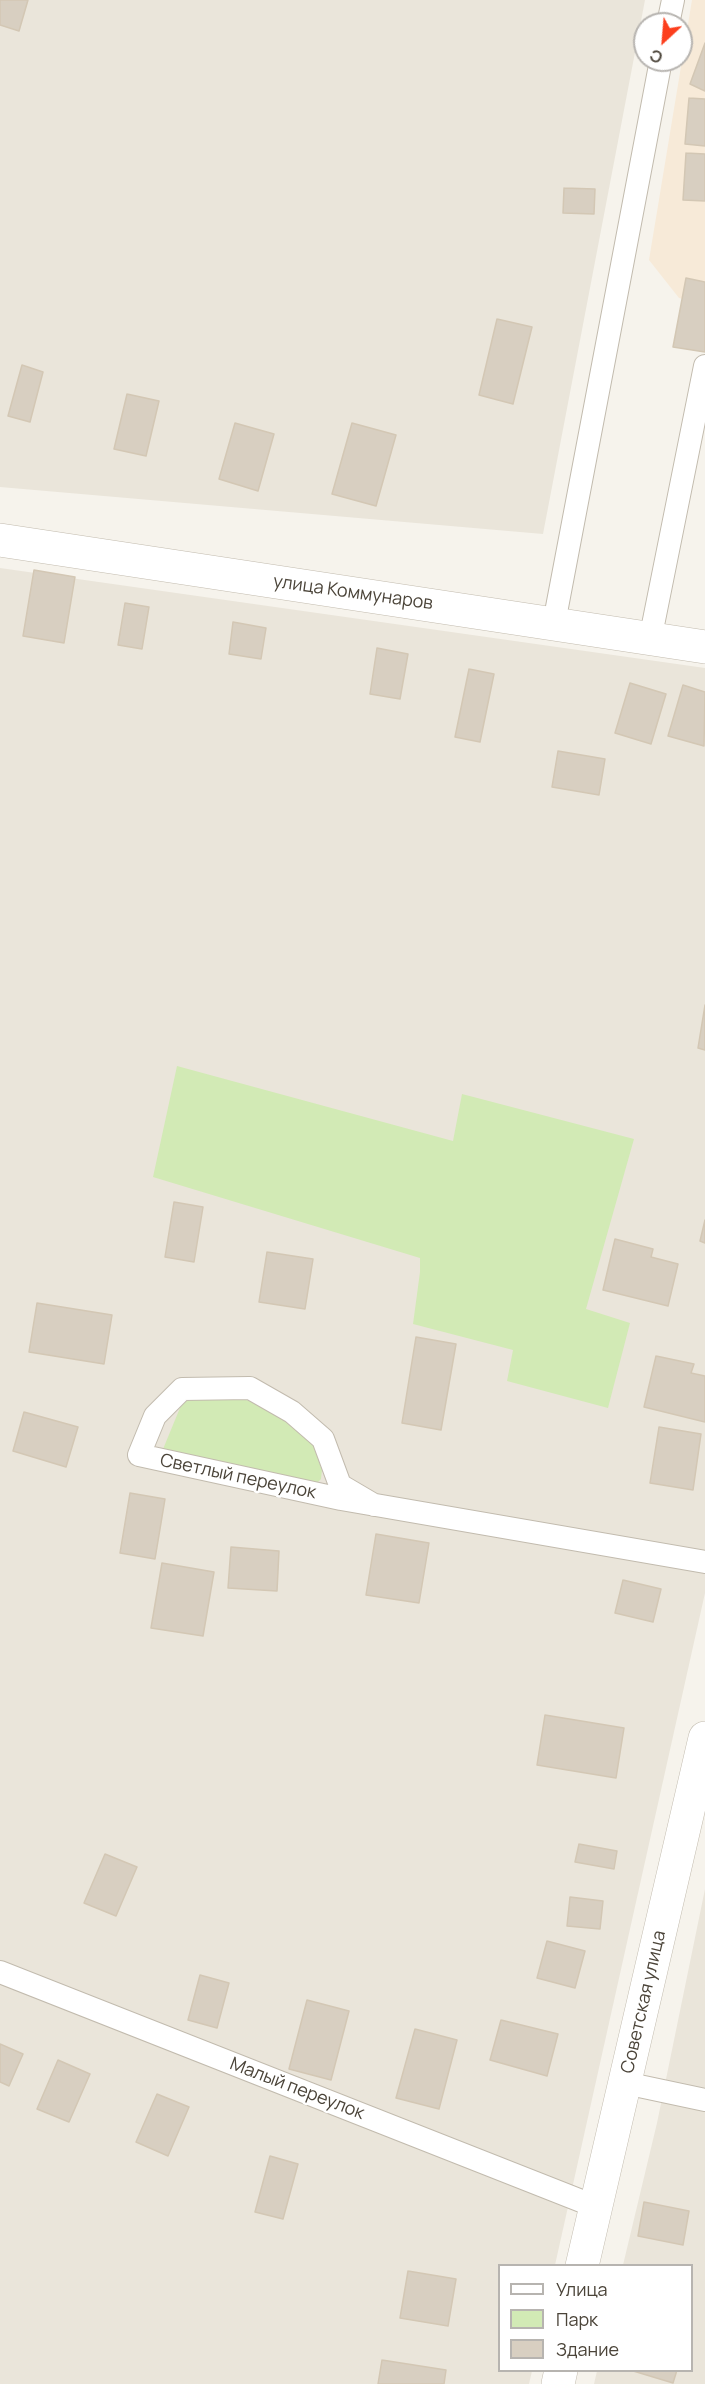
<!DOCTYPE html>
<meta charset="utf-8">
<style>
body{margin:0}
#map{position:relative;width:705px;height:2384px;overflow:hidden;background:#f6f3ec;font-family:Manrope,sans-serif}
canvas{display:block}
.legend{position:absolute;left:498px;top:2264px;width:195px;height:108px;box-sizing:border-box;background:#fff;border:2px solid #b7b4b0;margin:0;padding:8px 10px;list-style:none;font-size:18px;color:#4b4439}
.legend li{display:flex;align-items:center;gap:12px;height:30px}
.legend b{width:30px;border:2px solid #b7b4b0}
.north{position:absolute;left:633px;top:12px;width:60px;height:60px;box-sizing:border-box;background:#fff;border:2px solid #b7b4b0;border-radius:50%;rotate:206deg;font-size:16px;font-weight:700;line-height:24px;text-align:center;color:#4b4439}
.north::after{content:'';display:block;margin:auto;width:21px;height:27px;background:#fc3f1d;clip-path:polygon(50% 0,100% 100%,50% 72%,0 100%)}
</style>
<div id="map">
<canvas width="705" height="2384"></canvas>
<ul class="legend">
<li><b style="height:8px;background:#fff"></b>Улица</li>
<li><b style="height:16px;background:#d2eab5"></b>Парк</li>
<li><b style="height:16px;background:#d8cfc1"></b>Здание</li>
</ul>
<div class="north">С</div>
</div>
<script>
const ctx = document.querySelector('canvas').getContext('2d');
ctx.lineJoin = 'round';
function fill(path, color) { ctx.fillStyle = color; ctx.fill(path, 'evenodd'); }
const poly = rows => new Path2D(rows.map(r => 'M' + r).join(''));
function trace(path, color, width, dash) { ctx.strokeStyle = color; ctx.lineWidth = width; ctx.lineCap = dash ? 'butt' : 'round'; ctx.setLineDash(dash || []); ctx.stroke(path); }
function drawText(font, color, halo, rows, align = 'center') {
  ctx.font = font + ' Manrope,sans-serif'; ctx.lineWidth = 5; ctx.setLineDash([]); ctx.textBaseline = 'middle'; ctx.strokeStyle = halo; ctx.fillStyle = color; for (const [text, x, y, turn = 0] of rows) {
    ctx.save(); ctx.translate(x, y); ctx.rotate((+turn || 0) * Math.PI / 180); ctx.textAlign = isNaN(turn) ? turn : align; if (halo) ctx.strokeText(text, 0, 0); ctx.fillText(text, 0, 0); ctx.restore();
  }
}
const residential = poly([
 [0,0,645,0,543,534,0,487],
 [0,568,705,668,705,1593,555,2265,500,2266,500,2370,532,2371,529,2384,0,2384],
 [705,1889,705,2384,594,2384,597,2371,692,2370,692,2266,623,2265,657,2123]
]);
const commercial = poly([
 [692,0,705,0,705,304,679,298,649,260]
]);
const green = poly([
 [177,1066,453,1141,462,1094,634,1139,586,1309,630,1323,608,1408,507,1381,513,1350,413,1324,420,1272,420,1258,153,1177],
 [195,1397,242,1399,274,1407,310,1436,322,1470,321,1479,317,1483,161,1454,182,1403]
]);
const building = poly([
 [0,0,28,0,19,31,0,25,0,0],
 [705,43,705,91,690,84,705,43],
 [689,98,705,99,705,146,685,144,689,98],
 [686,153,705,154,705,201,683,200,686,153],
 [564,188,595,189,594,214,563,213,564,188],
 [686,278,705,282,705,352,673,347,686,278],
 [497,319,532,327,513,404,479,395,497,319],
 [22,365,43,372,30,422,8,416,22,365],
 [127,394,159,401,146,456,114,449,127,394],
 [235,423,274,434,258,491,219,479,235,423],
 [352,423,396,435,376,506,332,494,352,423],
 [34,570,75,577,64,643,23,636,34,570],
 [125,603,149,607,142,649,118,645,125,603],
 [233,622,266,628,261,659,229,654,233,622],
 [377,648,408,654,400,699,370,694,377,648],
 [469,669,494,674,480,742,455,737,469,669],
 [630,683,666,694,651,744,615,733,630,683],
 [683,685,705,692,704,746,668,736,683,685],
 [558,751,605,759,599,795,552,787,558,751],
 [705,1005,705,1050,698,1048,705,1005],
 [174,1202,203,1207,194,1262,165,1257,174,1202],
 [705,1220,705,1243,700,1241,705,1220],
 [615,1239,653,1249,651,1257,678,1264,668,1306,603,1290,615,1239],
 [267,1252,313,1259,305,1309,259,1302,267,1252],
 [37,1303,112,1315,104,1364,29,1352,37,1303],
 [416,1337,456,1344,441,1430,402,1423,416,1337],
 [656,1356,694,1364,691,1373,705,1376,705,1422,644,1407,656,1356],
 [24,1412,78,1427,66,1467,13,1451,24,1412],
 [659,1427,701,1434,693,1490,650,1483,659,1427],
 [130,1493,165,1499,155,1559,120,1553,130,1493],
 [376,1534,429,1543,419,1603,366,1595,376,1534],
 [231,1547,279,1551,277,1591,228,1588,231,1547],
 [162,1563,214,1572,203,1636,151,1628,162,1563],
 [623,1580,661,1589,653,1622,615,1613,623,1580],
 [545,1715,624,1728,616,1778,537,1765,545,1715],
 [579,1844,617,1851,614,1869,575,1862,579,1844],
 [105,1854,137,1867,116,1916,84,1903,105,1854],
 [570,1897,603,1901,600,1929,567,1926,570,1897],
 [547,1941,585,1951,575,1988,537,1978,547,1941],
 [200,1975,229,1983,217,2028,188,2020,200,1975],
 [307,2000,349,2011,331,2080,289,2069,307,2000],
 [501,2020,558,2034,547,2076,490,2060,501,2020],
 [415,2029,457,2040,439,2109,396,2098,415,2029],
 [0,2044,23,2054,9,2086,0,2082,0,2044],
 [58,2060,90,2074,69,2122,37,2109,58,2060],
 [157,2094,189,2107,168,2156,136,2142,157,2094],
 [270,2156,298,2164,283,2219,255,2212,270,2156],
 [644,2202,689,2211,683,2245,638,2236,644,2202],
 [408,2271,456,2279,448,2326,400,2318,408,2271],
 [382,2360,446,2370,444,2384,378,2384,382,2360],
 [630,2370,677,2370,673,2383,630,2370]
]);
const service = poly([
 [668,24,673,0],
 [554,623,661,60],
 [650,640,705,366],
 [374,1505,340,1485,323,1439,292,1412,250,1388,182,1389,155,1416,139,1455,341,1499,705,1562],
 [0,1972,594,2206],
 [625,2083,705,2100]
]);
const minor = poly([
 [0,540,705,647]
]);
const tertiary = poly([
 [582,2266,705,1738],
 [558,2384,561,2370]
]);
const streetNames = [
 ["улица Коммунаров",353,593,8],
 ["Светлый переулок",238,1477,12],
 ["Советская улица",644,2002,-77],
 ["Малый переулок",297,2089,21]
];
fill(residential, '#eae5da');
fill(commercial, '#f7ead8');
fill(green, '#d2eab5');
fill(building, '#d8cfc1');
trace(building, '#d3c7b4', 1.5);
trace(service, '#c2bbae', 24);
trace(minor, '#c2bbae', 34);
trace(tertiary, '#c2bbae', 34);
trace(service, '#fff', 22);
trace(minor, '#fff', 33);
trace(tertiary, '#fff', 33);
drawText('18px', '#4b4439', '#fff', streetNames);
</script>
